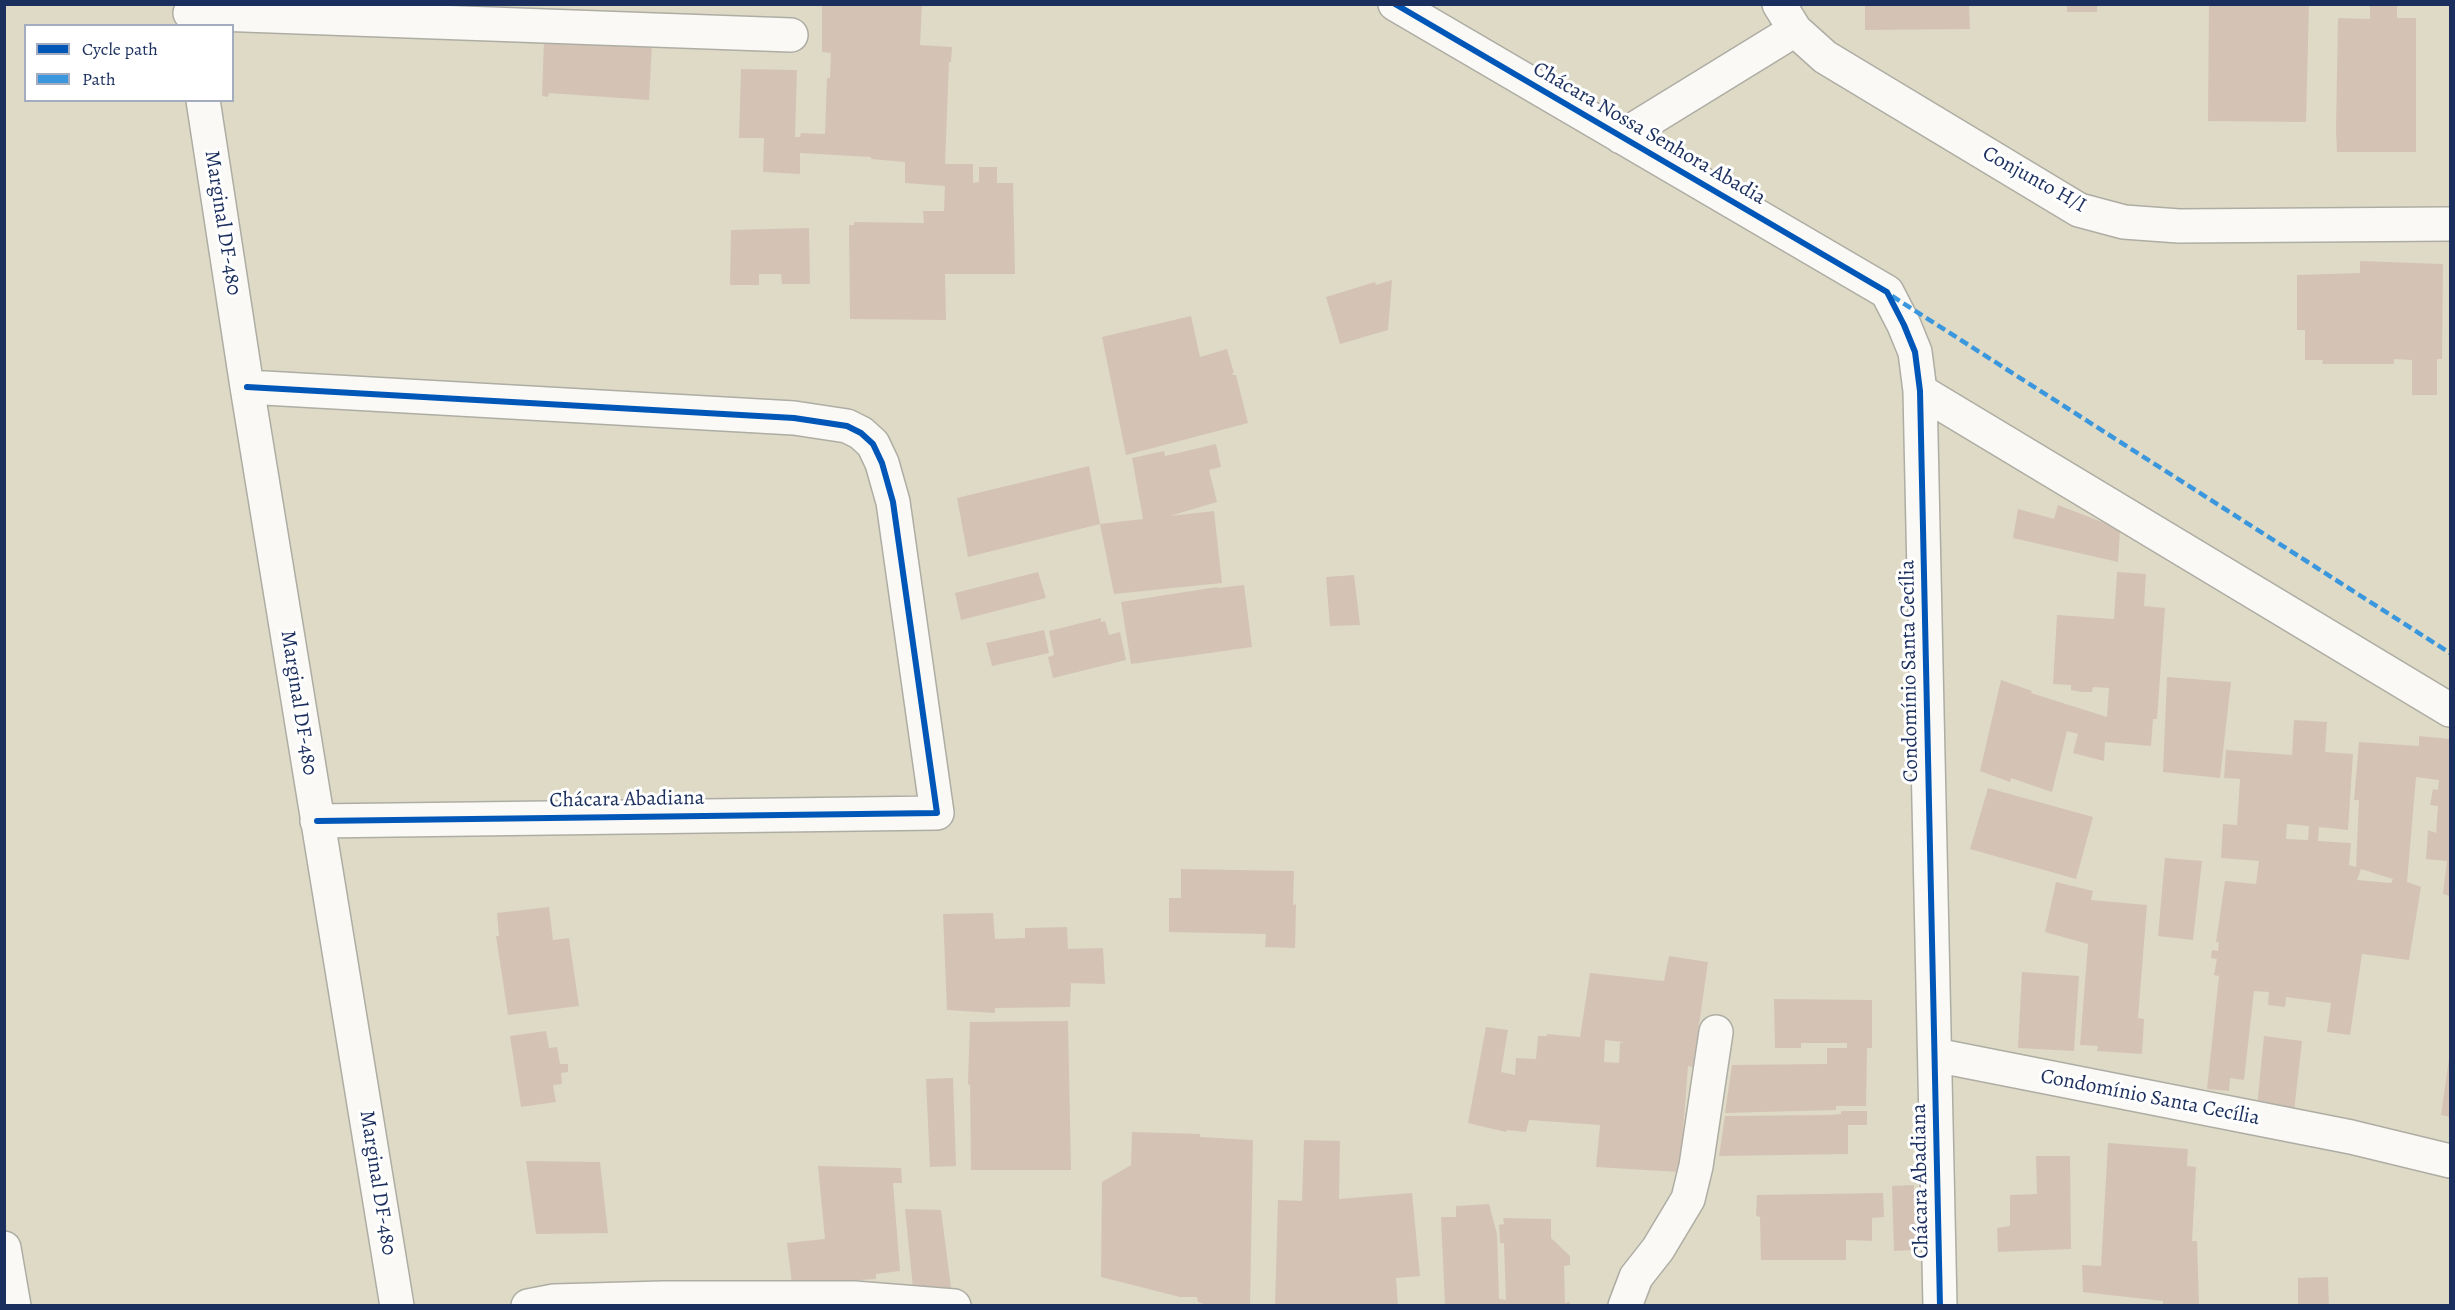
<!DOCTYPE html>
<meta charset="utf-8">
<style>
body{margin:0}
#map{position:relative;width:2455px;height:1310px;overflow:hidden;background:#dedac6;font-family:Alegreya,serif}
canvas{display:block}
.frame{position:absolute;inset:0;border:6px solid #1b2f5e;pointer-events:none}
.legend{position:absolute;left:24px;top:24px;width:210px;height:78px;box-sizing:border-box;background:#fff;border:2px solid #a4acbf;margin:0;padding:8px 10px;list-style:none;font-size:18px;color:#1b2f5e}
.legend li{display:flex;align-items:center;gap:12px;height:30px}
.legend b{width:30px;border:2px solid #a4acbf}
</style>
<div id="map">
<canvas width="2455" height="1310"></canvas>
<div class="frame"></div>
<ul class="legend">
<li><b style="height:8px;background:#0057b8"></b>Cycle path</li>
<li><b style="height:8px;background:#3a97de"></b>Path</li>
</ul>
</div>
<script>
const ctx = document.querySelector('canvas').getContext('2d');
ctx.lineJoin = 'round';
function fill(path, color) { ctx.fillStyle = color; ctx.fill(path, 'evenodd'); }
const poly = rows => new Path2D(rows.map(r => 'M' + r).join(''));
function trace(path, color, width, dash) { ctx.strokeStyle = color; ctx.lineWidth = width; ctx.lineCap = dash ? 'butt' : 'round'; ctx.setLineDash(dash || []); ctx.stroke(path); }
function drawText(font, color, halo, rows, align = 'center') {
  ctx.font = font + ' Alegreya,serif'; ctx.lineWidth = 6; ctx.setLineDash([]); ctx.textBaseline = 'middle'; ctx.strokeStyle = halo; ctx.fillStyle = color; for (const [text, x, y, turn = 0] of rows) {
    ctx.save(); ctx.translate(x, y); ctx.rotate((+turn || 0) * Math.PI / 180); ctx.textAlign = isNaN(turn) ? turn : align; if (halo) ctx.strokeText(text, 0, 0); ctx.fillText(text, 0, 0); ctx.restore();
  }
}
const building = poly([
 [822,4,922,4,920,45,952,47,951,62,949,62,945,164,973,164,973,183,979,182,979,167,997,167,997,183,1013,183,1015,274,945,274,946,320,850,319,849,225,854,225,854,222,924,223,923,211,944,211,945,186,905,183,905,162,871,159,871,157,800,153,800,174,763,172,764,138,739,138,741,69,797,70,795,137,800,137,801,133,825,134,827,78,830,78,831,53,822,52],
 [1865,4,1969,4,1970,29,1865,30],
 [2067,4,2097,4,2097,12,2067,12],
 [2209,4,2309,4,2306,122,2208,121],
 [2370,4,2397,4,2397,18,2416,18,2416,152,2337,152,2336,130,2338,18,2370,19],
 [544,40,652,45,649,100,549,93,548,97,542,96],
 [809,228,810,284,782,284,781,274,759,274,759,285,730,285,731,230],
 [2360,261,2443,264,2442,359,2437,359,2437,395,2412,395,2412,360,2394,359,2394,364,2322,364,2323,360,2305,360,2305,330,2297,330,2297,275,2360,273],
 [1392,280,1388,330,1340,344,1326,297,1375,282,1376,285],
 [1191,316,1200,357,1227,349,1234,373,1232,373,1233,375,1236,375,1248,423,1126,455,1102,337],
 [1216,444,1221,467,1209,470,1217,502,1170,516,1214,511,1222,583,1114,594,1100,524,1143,519,1132,458,1164,451,1165,456],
 [1089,466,1100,524,968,557,957,498],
 [2058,505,2120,529,2118,562,2013,538,2018,509,2054,519],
 [1038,572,1046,598,961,620,955,593],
 [2117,572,2146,574,2144,606,2165,608,2157,719,2153,719,2151,746,2105,742,2104,761,2073,753,2078,734,2067,731,2052,792,2011,778,2010,782,1980,771,2001,680,2032,691,2031,693,2107,717,2109,688,2093,687,2092,692,2081,692,2071,690,2071,685,2053,684,2057,615,2114,619],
 [1354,575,1360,625,1330,626,1326,577],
 [1244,585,1252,647,1131,664,1121,602,1217,587,1217,588],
 [1101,618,1101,622,1105,621,1109,635,1120,632,1126,660,1053,678,1048,657,1054,655,1049,631],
 [1044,630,1049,653,992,666,986,643],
 [2167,677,2231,682,2220,778,2163,772],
 [2294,720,2327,722,2325,752,2353,754,2348,830,2319,827,2318,841,2351,843,2349,865,2356,867,2359,800,2354,800,2359,742,2419,746,2419,736,2450,739,2450,896,2443,894,2447,861,2426,859,2428,830,2436,833,2438,806,2430,805,2433,789,2438,790,2439,780,2416,777,2407,882,2421,887,2409,960,2362,954,2350,1035,2327,1032,2331,1003,2286,997,2285,1007,2268,1005,2269,992,2254,991,2244,1080,2230,1078,2229,1091,2207,1089,2219,976,2214,975,2217,959,2211,958,2212,950,2218,951,2219,942,2216,942,2225,881,2256,884,2259,861,2221,858,2223,824,2237,825,2240,779,2224,778,2226,750,2292,755],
 [2287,824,2309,826,2308,840,2286,839],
 [2361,869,2393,879,2391,883,2357,880],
 [1988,788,2093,817,2076,879,1970,849],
 [2165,858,2202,861,2193,940,2158,936],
 [1181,869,1294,871,1293,905,1296,904,1295,948,1265,947,1266,934,1169,932,1169,898,1181,898],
 [2056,882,2093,891,2091,900,2147,905,2138,1018,2144,1019,2142,1054,2097,1051,2098,1046,2080,1045,2088,944,2045,932],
 [549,907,553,940,569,938,579,1006,508,1015,496,936,499,936,497,913],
 [993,913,995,939,1025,938,1025,928,1067,927,1068,949,1103,948,1105,984,1071,983,1070,1007,995,1008,995,1013,947,1010,943,914],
 [1669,956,1708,962,1693,1067,1688,1066,1680,1172,1596,1167,1600,1125,1529,1120,1526,1132,1507,1130,1506,1132,1468,1123,1486,1027,1508,1030,1501,1072,1515,1075,1516,1058,1536,1059,1538,1036,1547,1036,1547,1034,1580,1037,1590,973,1664,981],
 [1605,1040,1623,1042,1620,1043,1619,1063,1604,1062],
 [2022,972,2079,976,2074,1051,2018,1048],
 [1774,999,1872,1000,1872,1048,1867,1048,1866,1106,1836,1106,1836,1110,1725,1113,1732,1065,1827,1064,1827,1048,1847,1048,1847,1043,1801,1043,1801,1048,1775,1048],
 [1068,1021,1071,1170,971,1170,970,1085,968,1084,970,1022],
 [546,1031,549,1048,557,1047,560,1064,568,1064,568,1072,561,1073,562,1084,553,1085,556,1102,521,1107,510,1036],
 [2264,1036,2302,1041,2294,1111,2257,1107],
 [2449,1059,2450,1059,2450,1117,2441,1115],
 [953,1078,956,1166,930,1167,926,1079],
 [1841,1111,1867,1111,1867,1125,1848,1125,1848,1154,1719,1156,1725,1116,1828,1115,1841,1114],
 [1132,1132,1200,1134,1200,1137,1253,1140,1250,1306,1210,1306,1198,1302,1197,1297,1180,1297,1101,1277,1102,1182,1131,1165],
 [1304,1140,1340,1141,1339,1199,1412,1193,1420,1276,1396,1278,1398,1306,1275,1306,1278,1200,1302,1201],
 [2108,1143,2188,1149,2187,1166,2196,1167,2192,1241,2197,1241,2199,1306,2163,1306,2163,1301,2083,1292,2082,1265,2101,1266],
 [2036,1156,2070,1156,2071,1249,1998,1252,1997,1228,2010,1226,2010,1195,2037,1194],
 [526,1161,600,1162,608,1233,536,1234],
 [818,1166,901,1168,902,1183,893,1183,900,1271,876,1274,876,1279,792,1284,787,1243,825,1239],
 [1914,1185,1915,1250,1894,1251,1892,1186],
 [1883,1193,1884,1217,1872,1218,1872,1241,1846,1240,1846,1260,1761,1260,1760,1217,1756,1216,1757,1195],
 [1489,1204,1497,1234,1499,1299,1506,1300,1504,1243,1500,1243,1499,1225,1504,1224,1503,1218,1551,1219,1551,1238,1570,1256,1570,1265,1564,1266,1565,1303,1570,1302,1570,1306,1445,1306,1441,1217,1456,1217,1456,1206],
 [905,1209,941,1210,951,1288,913,1288],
 [2328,1277,2329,1306,2298,1306,2298,1278]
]);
const minor = poly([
 [1395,4,1887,292,1904,325,1915,352,1920,391,1940,1306],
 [1779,4,1795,30,1825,57,2079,210,2124,222,2179,226,2450,224],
 [190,13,791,35],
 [203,100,247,387,397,1306],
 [1621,137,1795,30],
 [247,387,794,418,847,426,861,433,873,444,882,463,893,502,937,813,317,821],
 [1920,391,2450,710],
 [1935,1055,2351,1137,2450,1161],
 [528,1306,554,1301,663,1298,854,1298,954,1306],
 [1625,1306,1636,1277,1658,1249,1688,1199,1696,1166,1716,1032]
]);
const major = poly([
 [4,1248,14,1306]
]);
const quiet = poly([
 [1892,296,2450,653]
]);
const cycleway = poly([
 [1395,4,1887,292,1904,325,1915,352,1920,391,1940,1306],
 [247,387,794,418,847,426,861,433,873,444,882,463,893,502,937,813,317,821]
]);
const streetNames = [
 ["Chácara Nossa Senhora Abadia",1649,134,30],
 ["Conjunto H/I",2034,180,29],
 ["Marginal DF-480",222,223,81],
 ["Condomínio Santa Cecília",1910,671,-91],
 ["Marginal DF-480",298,703,81],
 ["Chácara Abadiana",627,800,-1],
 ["Condomínio Santa Cecília",2150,1098,11],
 ["Chácara Abadiana",1921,1181,-91],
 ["Marginal DF-480",377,1183,81]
];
fill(building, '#d4c3b5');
trace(minor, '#aeada4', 36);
trace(major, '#aeada4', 36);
trace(minor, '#faf9f6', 33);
trace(major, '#faf9f6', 33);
trace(quiet, '#3a97de', 4.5, [9, 4.5]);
trace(cycleway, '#0057b8', 6);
drawText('21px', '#1b2f5e', '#fff', streetNames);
</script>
